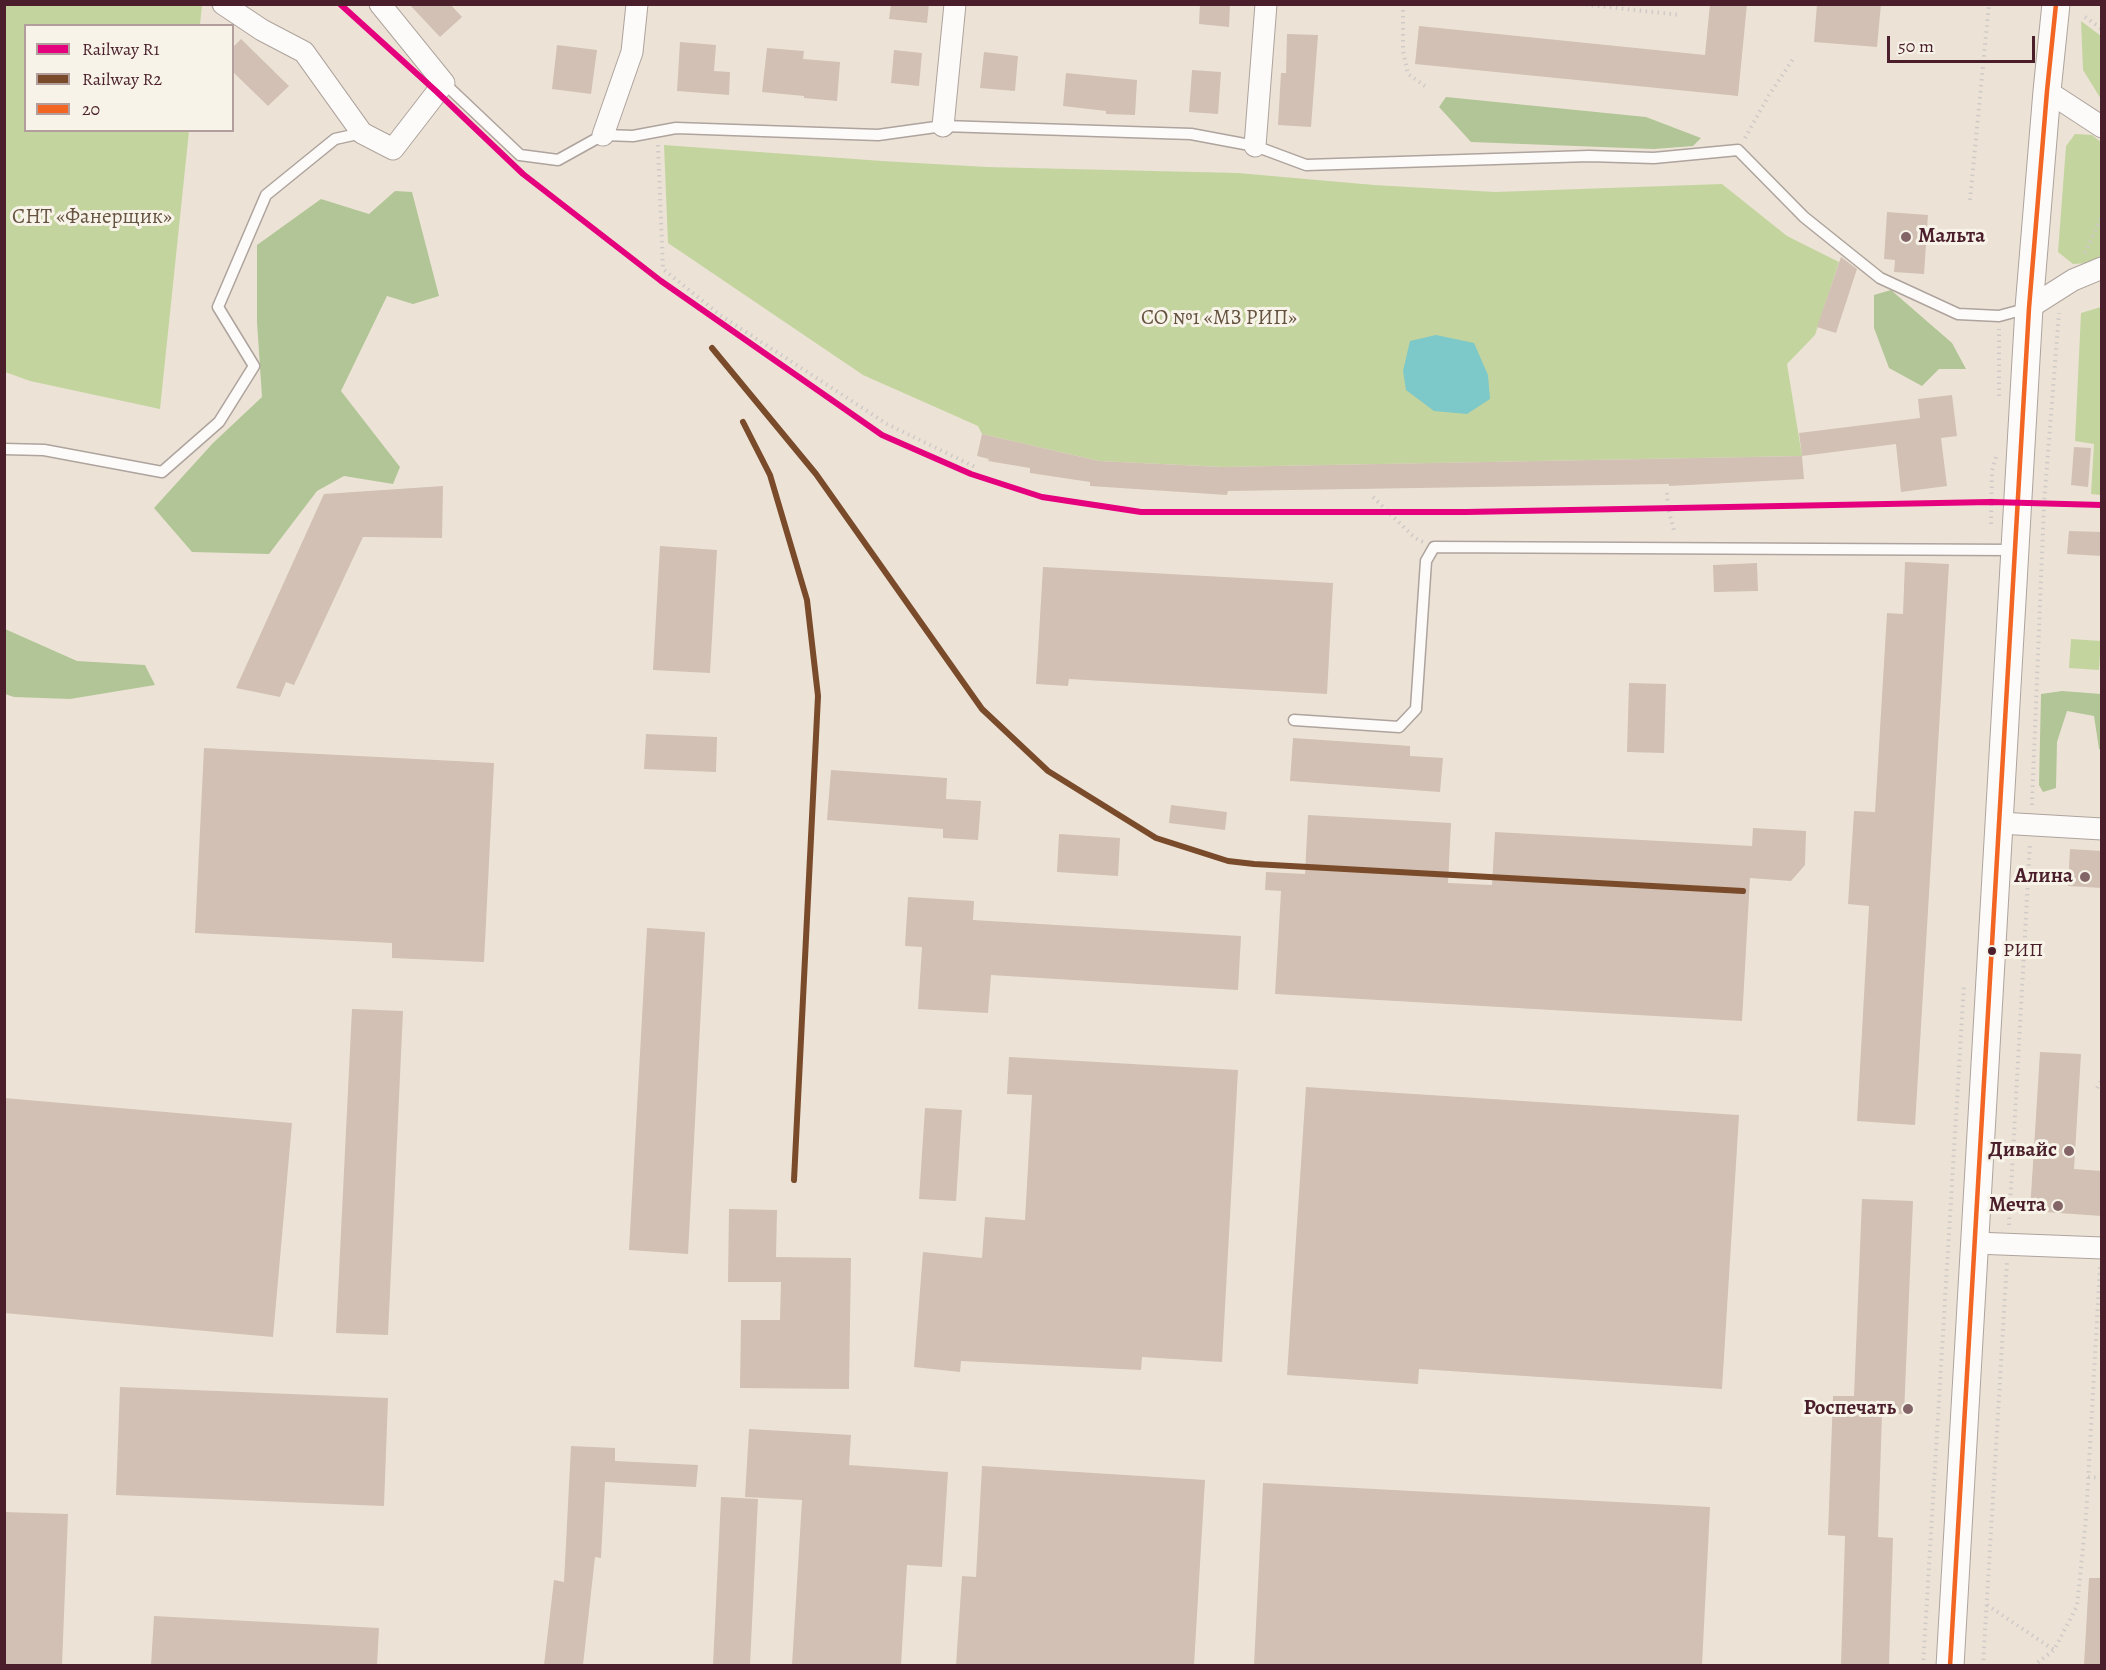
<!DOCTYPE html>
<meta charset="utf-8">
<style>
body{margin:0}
#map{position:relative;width:2106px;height:1670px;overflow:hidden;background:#ece3d6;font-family:Alegreya,serif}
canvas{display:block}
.frame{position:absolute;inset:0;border:6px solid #4a1f2b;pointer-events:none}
.legend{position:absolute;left:24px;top:24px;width:210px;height:108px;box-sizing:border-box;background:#f7f3e8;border:2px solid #b29e9c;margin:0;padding:8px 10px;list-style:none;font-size:18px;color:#4a1f2b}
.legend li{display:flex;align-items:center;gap:12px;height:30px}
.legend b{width:30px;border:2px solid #b29e9c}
.scale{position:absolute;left:1887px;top:36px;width:148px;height:27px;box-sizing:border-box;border:3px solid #4a1f2b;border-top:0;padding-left:8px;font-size:18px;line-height:21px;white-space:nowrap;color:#4a1f2b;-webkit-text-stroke:4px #f7f3e8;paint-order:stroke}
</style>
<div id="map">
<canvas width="2106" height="1670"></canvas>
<div class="frame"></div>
<ul class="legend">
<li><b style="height:8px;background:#e5007d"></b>Railway R1</li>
<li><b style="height:8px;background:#7a4b2a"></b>Railway R2</li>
<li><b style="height:8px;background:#f26522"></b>20</li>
</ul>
<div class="scale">50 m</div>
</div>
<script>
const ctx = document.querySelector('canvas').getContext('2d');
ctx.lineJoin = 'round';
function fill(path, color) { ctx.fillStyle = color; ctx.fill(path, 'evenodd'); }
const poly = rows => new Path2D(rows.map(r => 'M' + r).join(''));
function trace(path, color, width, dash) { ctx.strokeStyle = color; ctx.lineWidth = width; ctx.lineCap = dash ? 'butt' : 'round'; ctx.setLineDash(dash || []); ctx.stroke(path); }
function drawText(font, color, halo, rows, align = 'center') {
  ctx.font = font + ' Alegreya,serif'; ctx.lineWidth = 6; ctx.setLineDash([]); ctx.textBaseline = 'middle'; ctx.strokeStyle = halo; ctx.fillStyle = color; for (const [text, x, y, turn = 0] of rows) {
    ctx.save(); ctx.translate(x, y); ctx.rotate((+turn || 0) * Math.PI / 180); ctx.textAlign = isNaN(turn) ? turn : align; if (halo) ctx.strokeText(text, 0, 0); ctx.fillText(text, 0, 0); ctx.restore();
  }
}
const green = poly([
 [4,5,202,5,200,25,26,26,26,130,189,131,160,409,30,381,5,372],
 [2081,21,2101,36,2101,99,2083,70],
 [2075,134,2092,135,2101,142,2101,256,2089,263,2073,264,2058,252,2066,146],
 [664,145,882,161,987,167,1238,173,1374,185,1495,192,1722,184,1787,236,1839,262,1815,335,1787,364,1802,456,1223,467,1099,461,982,434,978,426,863,375,668,243],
 [2101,307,2102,307,2101,495,2091,494,2094,444,2075,441,2081,313],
 [2071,639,2101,641,2099,670,2069,668]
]);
const forest = poly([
 [1446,97,1646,117,1701,138,1693,146,1654,149,1471,142,1439,107],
 [395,191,412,192,439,296,413,304,387,296,341,391,400,467,393,484,344,476,317,491,269,554,192,552,154,508,213,443,262,397,257,322,257,245,321,199,369,214],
 [1891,290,1952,343,1966,369,1939,369,1922,386,1889,368,1874,328,1874,295],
 [5,629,77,661,145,665,155,685,70,699,14,697,5,694],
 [2062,691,2101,694,2101,750,2099,749,2094,716,2067,711,2057,742,2056,788,2043,792,2039,785,2041,694]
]);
const water = poly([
 [1436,335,1474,343,1488,375,1490,399,1467,414,1434,411,1406,390,1403,371,1410,341]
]);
const building = poly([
 [409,4,450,4,462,17,440,37],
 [891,4,929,4,927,23,889,19],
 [1200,4,1230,4,1229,27,1199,24],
 [1710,4,1747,4,1738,96,1415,64,1419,26,1705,55],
 [1817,4,1881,4,1877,47,1814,42],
 [1287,34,1318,35,1311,127,1278,125,1281,73,1286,73],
 [241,39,289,86,268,106,232,71,232,48],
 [680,42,716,45,714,71,730,72,729,95,677,91],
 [557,45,597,50,591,94,552,89],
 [767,48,804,51,803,59,840,62,837,101,804,98,804,96,762,92],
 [894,50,922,53,919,86,891,83],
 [984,52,1018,56,1015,91,980,88],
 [1192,70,1221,72,1218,114,1189,112],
 [1066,73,1137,80,1135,115,1106,114,1106,111,1063,106],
 [1887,212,1928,215,1924,274,1894,272,1895,260,1884,259],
 [1841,257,1857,269,1836,333,1817,327],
 [1952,395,1957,436,1941,438,1947,486,1901,492,1896,444,1802,456,1799,433,1920,418,1918,399],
 [982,434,1099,461,1222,467,1802,456,1804,479,1669,486,1669,484,1228,491,1227,495,1090,486,1090,482,1030,473,1030,468,988,461,989,459,977,456],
 [2074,447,2091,448,2088,487,2071,485],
 [443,486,442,538,363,537,294,685,286,682,280,697,236,688,324,494],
 [2069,531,2102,532,2102,556,2067,554],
 [660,546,717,550,710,673,653,670],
 [1905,562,1949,564,1915,1125,1857,1121,1869,906,1848,904,1854,811,1875,812,1887,613,1903,614],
 [1757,563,1758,591,1714,592,1713,565],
 [1043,567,1333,583,1327,694,1069,679,1068,686,1036,684],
 [1629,683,1666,684,1664,753,1627,752],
 [646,734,717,737,716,772,644,769],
 [1293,738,1410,746,1410,756,1443,758,1440,792,1290,781],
 [204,748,494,763,484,962,392,958,392,943,195,933],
 [831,770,947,778,946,799,981,801,978,840,943,838,943,829,827,820],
 [1171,805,1227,812,1225,830,1169,823],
 [1308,815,1451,823,1448,883,1492,885,1495,832,1752,846,1753,828,1806,831,1805,865,1791,881,1750,878,1742,1021,1275,994,1281,891,1265,890,1266,872,1305,874],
 [1059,834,1120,838,1118,876,1057,872],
 [2070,849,2102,851,2102,888,2068,886],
 [908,897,974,901,973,920,1241,936,1238,990,991,975,988,1013,918,1009,922,947,905,946],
 [647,928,705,932,688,1254,629,1250],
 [352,1009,403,1011,388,1335,336,1333],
 [2040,1052,2081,1054,2074,1169,2102,1171,2102,1216,2030,1211],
 [1009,1057,1238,1070,1222,1362,1142,1357,1141,1370,961,1361,960,1372,914,1367,923,1252,982,1258,985,1217,1025,1220,1032,1095,1007,1094],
 [1306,1087,1739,1115,1722,1389,1419,1369,1418,1384,1287,1375],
 [4,1098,292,1123,273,1337,4,1313],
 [925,1108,962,1110,956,1201,919,1199],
 [1862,1199,1913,1201,1904,1414,1882,1413,1878,1537,1893,1538,1889,1665,1841,1665,1845,1536,1828,1535,1833,1396,1854,1396],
 [729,1209,777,1210,776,1257,851,1258,849,1389,740,1388,741,1320,780,1320,781,1282,728,1282],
 [120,1387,388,1398,384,1506,116,1495],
 [749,1429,851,1435,849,1465,948,1472,942,1567,907,1565,901,1665,792,1665,802,1500,745,1497],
 [571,1446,615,1448,615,1461,698,1465,696,1487,605,1482,601,1558,595,1557,583,1665,544,1665,554,1580,564,1582],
 [982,1466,1205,1480,1194,1665,956,1665,962,1576,976,1577],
 [1263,1483,1710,1507,1702,1665,1254,1665],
 [721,1497,758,1499,750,1665,713,1665],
 [4,1512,68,1514,62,1665,4,1665],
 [2089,1578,2102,1578,2102,1665,2084,1665],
 [154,1616,379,1628,377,1665,151,1665]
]);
const path = poly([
 [1403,4,1403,51,1408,74,1425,86],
 [1580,4,1681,15],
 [2085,17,2102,29],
 [1745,138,1769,95,1795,56],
 [658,145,663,269,720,315,887,424,975,467],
 [1970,200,1989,4],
 [2085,253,2102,216],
 [1999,396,1999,329],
 [1667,493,1668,508,1675,534],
 [1373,497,1415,538,1423,542],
 [1991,524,1992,471,1996,457],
 [2032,805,2044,504,2059,313],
 [2097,1088,2102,1080],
 [2009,1225,2030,843],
 [2088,1477,2102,1478],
 [1987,1605,2054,1650],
 [1923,1666,1964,984],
 [1983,1666,2007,1262],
 [2033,1666,2054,1650,2077,1606,2086,1518,2100,1266]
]);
const service = poly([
 [444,83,520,155,558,160,603,135,633,136,676,128,878,135,943,126,1191,134,1255,146,1306,165,1589,156,1654,158,1738,150,1804,217,1880,278,1958,314,1999,316,2029,308],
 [4,449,44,450,162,472,219,422,254,366,218,307,266,195,335,139,362,133],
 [1294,720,1399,727,1416,709,1426,561,1434,547,2013,550]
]);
const minor = poly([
 [223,4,262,30,304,52,362,133,393,149,444,83,380,4],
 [2047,91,2102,127],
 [943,126,955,4],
 [603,135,632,52,637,4],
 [1255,146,1266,4],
 [2029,308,2073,280,2102,268],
 [2000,823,2102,829],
 [1975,1243,2102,1248]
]);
const tertiary = poly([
 [1950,1666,2029,308,2047,91,2056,4]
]);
const bus1 = poly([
 [1950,1666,2029,308,2047,91,2056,4]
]);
const rail1 = poly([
 [340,4,437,92,523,174,661,281,882,435,971,474,1042,497,1141,512,1466,512,1991,502,2102,505]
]);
const rail2 = poly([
 [712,348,816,474,982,709,1048,771,1156,838,1228,861,1254,864,1743,891],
 [743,422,770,475,807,600,818,696,794,1180]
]);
const markers = [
 [1906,237,6,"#836467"],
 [2085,877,6,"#836467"],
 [1992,951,5,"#4a1f2b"],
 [2069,1151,6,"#836467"],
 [2058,1206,6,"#836467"],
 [1908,1409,6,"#836467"]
];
const busNames = [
 ["РИП",2003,951]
];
const parkNames = [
 ["СНТ «Фанерщик»",92,218],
 ["СО №1 «МЗ РИП»",1219,319]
];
const poiNames = [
 ["Мальта",1918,237,"left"],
 ["Алина",2073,877],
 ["Дивайс",2057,1151],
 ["Мечта",2046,1206],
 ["Роспечать",1896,1409]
];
fill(green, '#c4d49f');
fill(forest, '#b2c597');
fill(water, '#7dc8c9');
fill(building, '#d1c0b3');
trace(service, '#aea39d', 13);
trace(minor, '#aea39d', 23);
trace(tertiary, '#aea39d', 29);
trace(path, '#cfcac8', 4, [1.5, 4.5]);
trace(service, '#fcfbf9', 10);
trace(minor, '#fcfbf9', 21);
trace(tertiary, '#fcfbf9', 27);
trace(bus1, '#f26522', 4.5);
trace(rail1, '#e5007d', 6);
trace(rail2, '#7a4b2a', 6);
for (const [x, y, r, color] of markers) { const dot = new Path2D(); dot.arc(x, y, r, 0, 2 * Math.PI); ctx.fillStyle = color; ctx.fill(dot); trace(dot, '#f7f3e8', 2); }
drawText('20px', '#4a1f2b', '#f7f3e8', busNames, 'left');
drawText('21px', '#655240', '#f7f3e8', parkNames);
drawText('bold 21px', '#4a1f2b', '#f7f3e8', poiNames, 'right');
</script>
